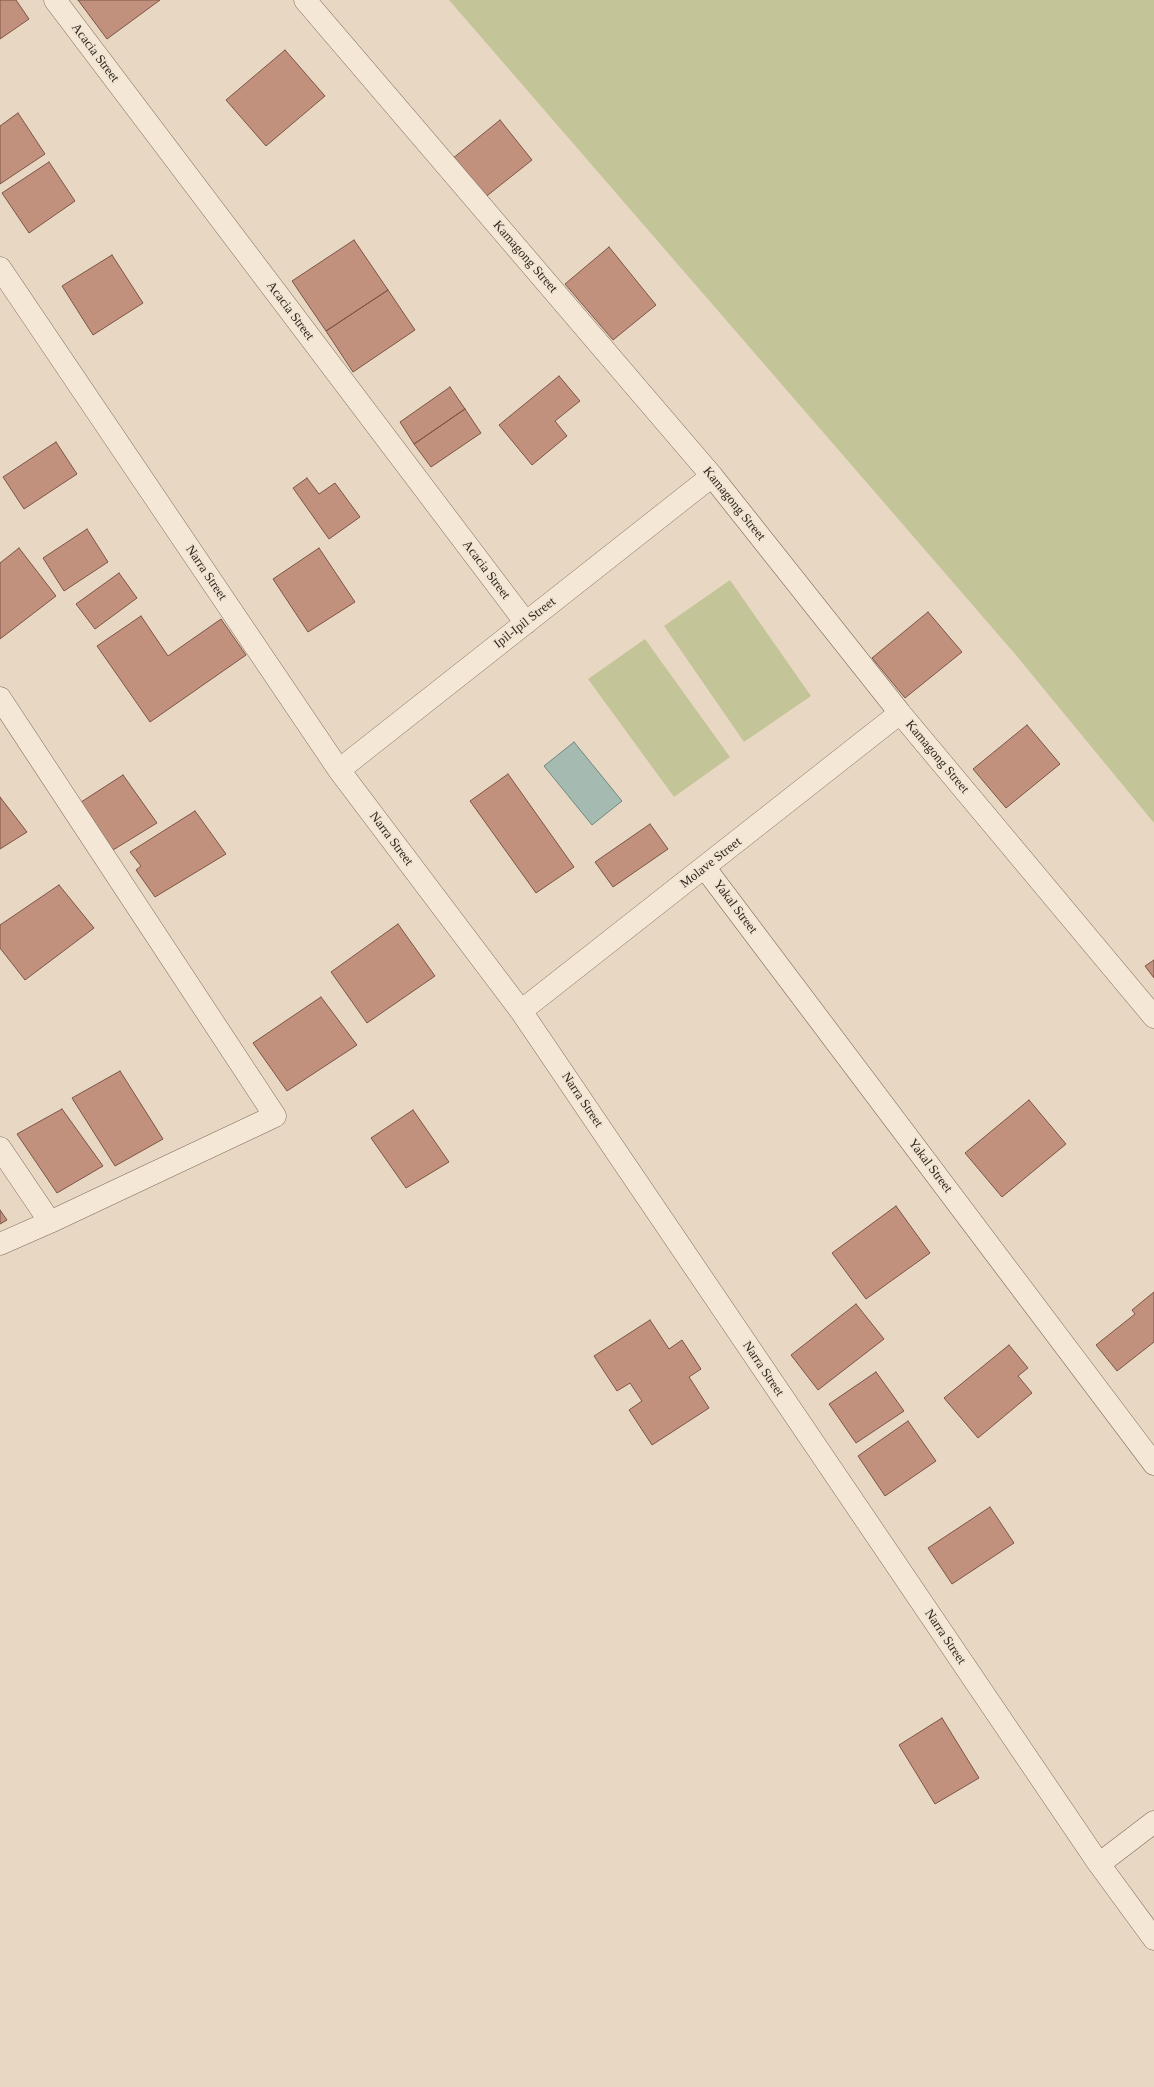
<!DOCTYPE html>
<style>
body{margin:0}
canvas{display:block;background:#e8d8c3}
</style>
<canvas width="1154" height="2087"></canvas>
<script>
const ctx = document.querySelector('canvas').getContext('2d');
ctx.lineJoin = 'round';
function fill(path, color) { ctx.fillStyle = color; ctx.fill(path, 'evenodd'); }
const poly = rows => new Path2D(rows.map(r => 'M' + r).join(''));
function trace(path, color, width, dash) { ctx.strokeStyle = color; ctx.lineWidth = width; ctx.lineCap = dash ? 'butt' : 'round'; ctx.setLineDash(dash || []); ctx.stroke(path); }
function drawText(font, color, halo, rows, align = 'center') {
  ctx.font = font + ' Georgia,serif'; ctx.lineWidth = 3.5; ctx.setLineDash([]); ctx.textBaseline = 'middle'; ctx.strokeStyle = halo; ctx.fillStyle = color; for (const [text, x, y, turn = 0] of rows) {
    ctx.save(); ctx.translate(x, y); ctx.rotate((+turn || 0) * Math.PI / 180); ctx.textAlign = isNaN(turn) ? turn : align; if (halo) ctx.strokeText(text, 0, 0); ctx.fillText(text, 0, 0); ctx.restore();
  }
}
const green = poly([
 [449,0,1154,0,1154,823,1015,654],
 [730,580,811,696,744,742,664,626],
 [645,639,730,757,674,797,588,679]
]);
const water = poly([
 [574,742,622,801,592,825,544,766,574,742]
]);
const building = poly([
 [0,0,16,0,29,19,0,39,0,0],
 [78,0,160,0,107,39,78,0],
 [285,50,325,96,266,146,226,100,285,50],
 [18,113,45,154,0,184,0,126,18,113],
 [500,120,532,160,483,199,452,159,500,120],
 [49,162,75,201,29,233,2,193,49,162],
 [354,240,388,290,326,331,292,281,354,240],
 [609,247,656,305,613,340,565,284,609,247],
 [112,255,143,303,93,335,62,286,112,255],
 [388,290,415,330,353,372,326,331,388,290],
 [559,376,580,401,555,421,567,436,532,465,499,425,559,376],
 [450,387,465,409,414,444,400,422,450,387],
 [465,409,481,433,431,467,414,444,465,409],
 [56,442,77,474,24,509,3,477,56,442],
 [307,478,319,494,335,483,360,517,329,539,293,488,307,478],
 [87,529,108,562,64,591,43,558,87,529],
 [19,548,56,596,0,639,0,563,19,548],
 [319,548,355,602,308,632,273,579,319,548],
 [119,573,137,598,95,629,76,604,119,573],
 [928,612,962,652,905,698,872,658,928,612],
 [141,616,168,656,221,619,246,655,150,722,97,646,141,616],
 [1027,725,1060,764,1006,808,973,769,1027,725],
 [508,774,574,867,536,893,470,801,508,774],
 [123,775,157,823,113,850,78,804,123,775],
 [0,797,27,832,0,849,0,797],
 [195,811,226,854,155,897,136,870,141,866,130,852,195,811],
 [650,824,668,849,613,887,595,862,650,824],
 [59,885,94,928,25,980,0,948,0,925,59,885],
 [398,924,435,976,367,1023,331,972,398,924],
 [1154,960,1154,978,1145,966,1154,960],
 [321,997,357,1045,287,1091,253,1043,321,997],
 [120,1071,163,1139,115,1166,72,1098,120,1071],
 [1029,1100,1066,1144,1002,1197,965,1153,1029,1100],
 [62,1109,103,1166,57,1193,17,1134,62,1109],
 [413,1110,449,1162,406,1188,371,1138,413,1110],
 [896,1206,930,1253,866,1299,832,1253,896,1206],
 [0,1210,7,1220,0,1224,0,1210],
 [1154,1292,1154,1342,1117,1371,1096,1345,1135,1314,1132,1310,1154,1292],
 [856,1304,884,1339,818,1390,791,1355,856,1304],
 [650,1320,669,1349,682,1340,701,1369,689,1377,709,1408,652,1445,629,1410,642,1401,630,1383,617,1391,594,1356,650,1320],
 [1009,1345,1028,1368,1018,1376,1032,1393,978,1438,944,1398,1009,1345],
 [876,1372,904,1411,856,1443,829,1404,876,1372],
 [908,1421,936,1461,885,1496,858,1456,908,1421],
 [990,1507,1014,1543,952,1584,928,1548,990,1507],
 [942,1718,979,1778,935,1804,899,1745,942,1718]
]);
const minor = poly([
 [55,0,526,623],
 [305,0,712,476,900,713,1154,1017],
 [0,268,339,770,521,1011,1099,1864,1154,1939],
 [0,698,275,1116,50,1222,0,1244],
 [339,770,712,476],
 [705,868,1154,1464],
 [521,1011,900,713],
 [0,1148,50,1222],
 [1099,1864,1154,1822]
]);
const streetNames = [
 ["Acacia Street",95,53,53],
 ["Kamagong Street",525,257,49],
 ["Acacia Street",290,311,53],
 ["Kamagong Street",734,504,51],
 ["Acacia Street",486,570,53],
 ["Narra Street",206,573,56],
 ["Ipil-Ipil Street",525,623,-38],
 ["Kamagong Street",937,757,50],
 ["Narra Street",391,839,53],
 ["Molave Street",711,863,-38],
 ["Yakal Street",735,907,53],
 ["Narra Street",582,1100,56],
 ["Yakal Street",930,1166,53],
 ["Narra Street",763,1369,56],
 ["Narra Street",945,1637,56]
];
fill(green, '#c4c499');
fill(water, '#a5bbb2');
trace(water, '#6d887e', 1);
fill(building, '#c1917e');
trace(building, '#7c5445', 1);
trace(minor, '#7f6b5c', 23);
trace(minor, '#f4e7d5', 22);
drawText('13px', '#31251e', '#f0e4d2', streetNames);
</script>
